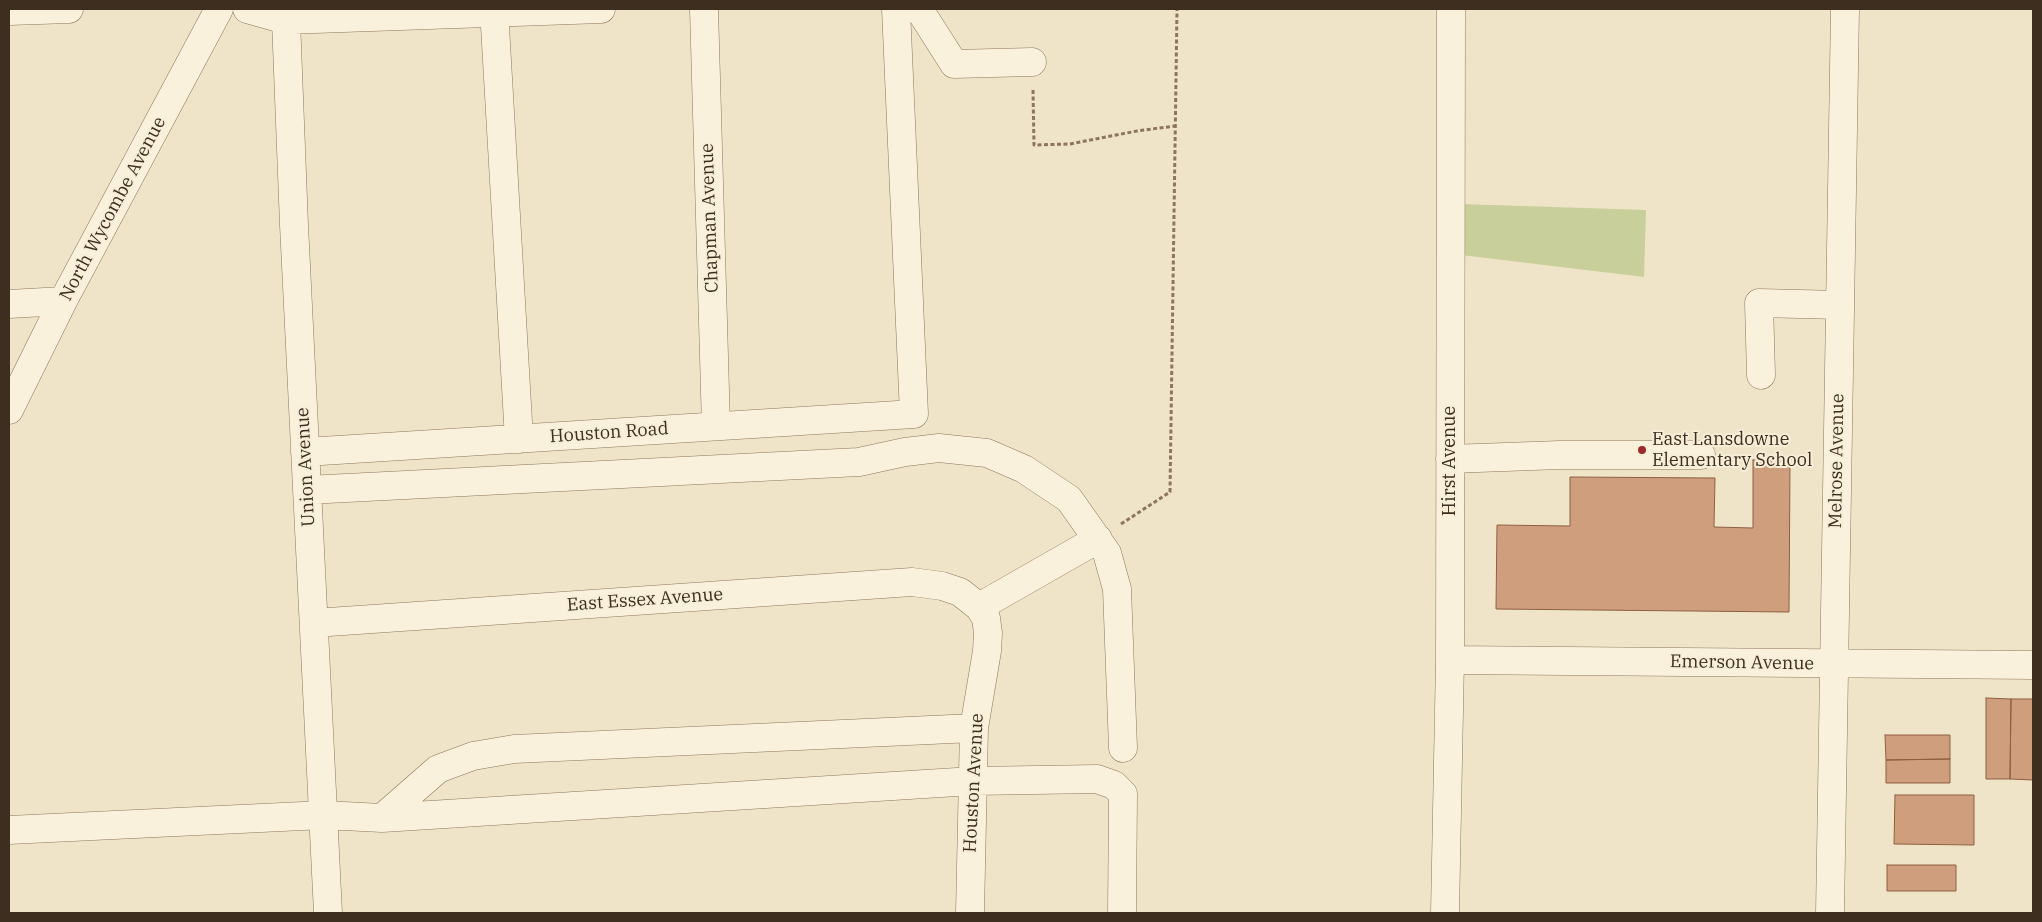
<!DOCTYPE html>
<style>
body{margin:0}
#map{position:relative;width:2042px;height:922px;overflow:hidden;background:#f0e4c8;font-family:"IBM Plex Serif",serif}
canvas{display:block}
.frame{position:absolute;inset:0;border:10px solid #3d2e20;pointer-events:none}
</style>
<div id="map">
<canvas width="2042" height="922"></canvas>
<div class="frame"></div>
</div>
<script>
const ctx = document.querySelector('canvas').getContext('2d');
ctx.lineJoin = 'round';
function fill(path, color) { ctx.fillStyle = color; ctx.fill(path, 'evenodd'); }
const poly = rows => new Path2D(rows.map(r => 'M' + r).join(''));
function trace(path, color, width, dash) { ctx.strokeStyle = color; ctx.lineWidth = width; ctx.lineCap = dash ? 'butt' : 'round'; ctx.setLineDash(dash || []); ctx.stroke(path); }
function drawText(font, color, halo, rows, align = 'center') {
  ctx.font = font + ' "IBM Plex Serif",serif'; ctx.lineWidth = 4; ctx.setLineDash([]); ctx.textBaseline = 'middle'; ctx.strokeStyle = halo; ctx.fillStyle = color; for (const [text, x, y, turn = 0] of rows) {
    ctx.save(); ctx.translate(x, y); ctx.rotate((+turn || 0) * Math.PI / 180); ctx.textAlign = isNaN(turn) ? turn : align; if (halo) ctx.strokeText(text, 0, 0); ctx.fillText(text, 0, 0); ctx.restore();
  }
}
const green = poly([
 [1462,204,1646,210,1644,277,1461,255]
]);
const building = poly([
 [1753,460,1790,461,1789,612,1496,609,1497,525,1570,526,1570,477,1715,478,1714,527,1753,528,1753,460],
 [1986,698,2011,699,2010,779,1986,779,1986,698],
 [2011,699,2033,699,2033,780,2010,779,2011,699],
 [1885,735,1950,735,1950,759,1886,760,1885,735],
 [1950,759,1950,783,1886,783,1886,760,1950,759],
 [1895,795,1974,795,1974,845,1894,844,1895,795],
 [1887,865,1956,865,1956,891,1887,891,1887,865]
]);
const path = poly([
 [1033,90,1034,145,1070,144,1137,131,1175,126],
 [1121,524,1170,492,1177,9]
]);
const minor = poly([
 [247,9,286,20,601,9],
 [288,9,286,20,294,225,328,913],
 [494,9,519,439],
 [704,9,716,426],
 [919,9,954,64,1032,62],
 [9,11,69,9],
 [9,304,63,301],
 [1761,375,1759,303,1840,305],
 [9,410,63,301,219,9],
 [305,452,914,414,896,9],
 [1450,459,1560,455,1701,455],
 [307,490,859,462,905,452,939,448,987,453,1024,469,1069,499,1107,553,1117,589,1123,748],
 [979,607,1098,539],
 [314,623,912,582,942,586,960,592,979,607,986,618,988,633,987,651,974,728,970,913],
 [1450,660,2033,665],
 [382,818,438,769,473,756,514,749,974,728],
 [9,830,324,815,382,818,973,781,1097,779,1114,785,1123,794,1122,913],
 [1445,913,1450,660,1451,9],
 [1830,913,1845,9]
]);
const markers = [
 [1642,450,5,"#9e2a2b"]
];
const streetNames = [
 ["North Wycombe Avenue",113,209,-62],
 ["Chapman Avenue",710,218,-92],
 ["Houston Road",609,433,-4],
 ["Hirst Avenue",1450,461,-90],
 ["Melrose Avenue",1837,461,-89],
 ["Union Avenue",306,467,-93],
 ["East Essex Avenue",645,600,-4],
 ["Emerson Avenue",1742,663,1],
 ["Houston Avenue",974,783,-87]
];
const poiNames = [
 ["East Lansdowne",1652,440],
 ["Elementary School",1652,461]
];
fill(green, '#c9cf9b');
fill(building, '#cf9f7d');
trace(building, '#8d5f41', 1);
trace(minor, '#8d765c', 29);
trace(path, '#8d765c', 3, [4, 2.5]);
trace(minor, '#faf1dc', 28);
for (const [x, y, r, color] of markers) { const dot = new Path2D(); dot.arc(x, y, r, 0, 2 * Math.PI); ctx.fillStyle = color; ctx.fill(dot); trace(dot, '#f7eed8', 2); }
drawText('18px', '#3d2e20', '#f7eed8', streetNames);
drawText('18px', '#3d2e20', '#f7eed8', poiNames, 'left');
</script>
